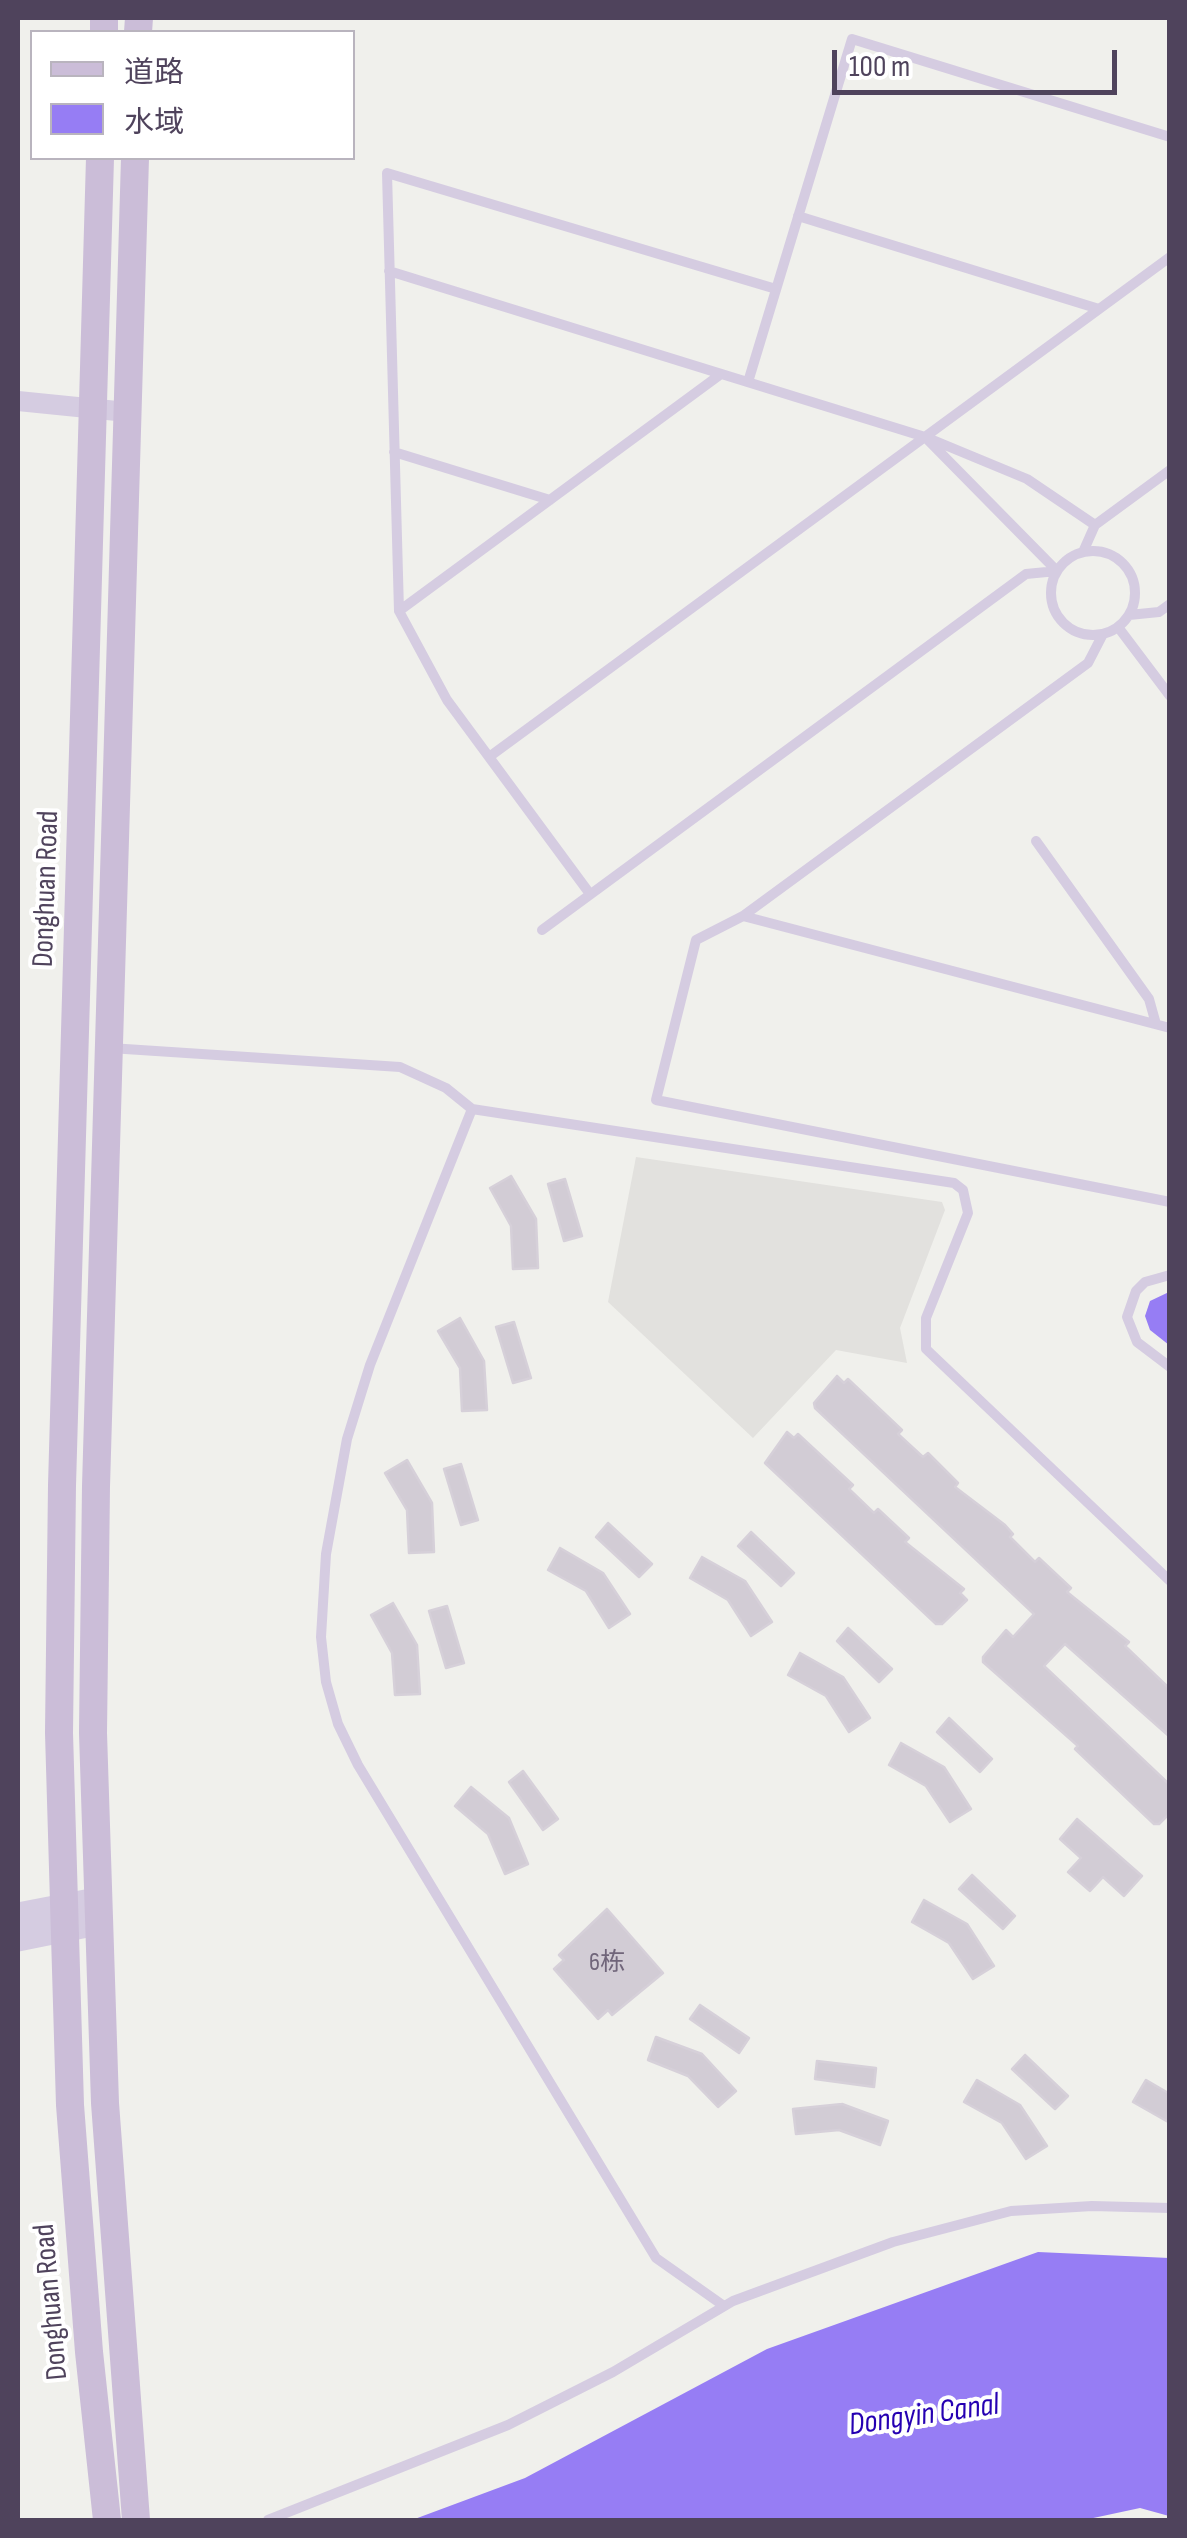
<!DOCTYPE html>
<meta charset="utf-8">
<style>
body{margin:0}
#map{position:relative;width:1187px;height:2538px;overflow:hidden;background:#f0f0ec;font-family:"Sofia Sans Condensed","Noto Sans SC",sans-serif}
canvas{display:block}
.frame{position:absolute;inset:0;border:20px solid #4f435c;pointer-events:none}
.legend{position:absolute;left:30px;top:30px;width:325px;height:130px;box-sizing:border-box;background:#fff;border:2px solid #b9b4be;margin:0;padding:12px 18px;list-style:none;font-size:30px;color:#4f435c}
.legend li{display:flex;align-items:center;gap:20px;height:50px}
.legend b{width:50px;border:2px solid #b9b4be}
.scale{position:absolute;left:832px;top:50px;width:285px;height:45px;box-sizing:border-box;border:5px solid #4f435c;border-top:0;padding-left:12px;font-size:30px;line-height:35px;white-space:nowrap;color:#4f435c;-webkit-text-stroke:8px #fff;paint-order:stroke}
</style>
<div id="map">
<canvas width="1187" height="2538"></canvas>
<div class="frame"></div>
<ul class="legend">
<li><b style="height:12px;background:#cbbdd8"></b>道路</li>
<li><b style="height:28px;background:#967df4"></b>水域</li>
</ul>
<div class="scale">100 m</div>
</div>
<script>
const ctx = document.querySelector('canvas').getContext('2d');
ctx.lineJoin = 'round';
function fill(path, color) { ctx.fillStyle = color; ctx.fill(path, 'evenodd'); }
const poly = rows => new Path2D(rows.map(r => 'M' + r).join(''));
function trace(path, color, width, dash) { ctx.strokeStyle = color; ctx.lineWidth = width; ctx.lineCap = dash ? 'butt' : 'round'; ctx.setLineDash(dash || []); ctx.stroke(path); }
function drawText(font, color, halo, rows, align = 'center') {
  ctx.font = font + ' "Sofia Sans Condensed","Noto Sans SC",sans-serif'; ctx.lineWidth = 8; ctx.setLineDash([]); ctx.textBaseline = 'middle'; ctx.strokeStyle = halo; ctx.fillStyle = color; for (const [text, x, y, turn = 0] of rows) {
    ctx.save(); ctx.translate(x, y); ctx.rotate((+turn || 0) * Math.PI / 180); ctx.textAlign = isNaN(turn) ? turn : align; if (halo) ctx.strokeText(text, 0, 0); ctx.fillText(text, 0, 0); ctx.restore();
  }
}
const education = poly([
 [636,1157,942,1202,945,1210,900,1328,907,1363,836,1350,753,1438,608,1302]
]);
const water = poly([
 [1169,1292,1170,1292,1169,1345,1150,1330,1145,1316,1150,1301],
 [1038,2252,1169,2258,1169,2516,1140,2508,1084,2520,412,2520,525,2478,767,2349]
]);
const building = poly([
 [511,1176,536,1219,538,1268,513,1269,511,1226,490,1188,511,1176],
 [565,1179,582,1236,564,1241,548,1184,565,1179],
 [460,1318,484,1361,487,1410,462,1411,460,1368,438,1331,460,1318],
 [514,1322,531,1378,513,1383,496,1327,514,1322],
 [837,1376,844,1383,848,1379,902,1430,898,1434,923,1457,928,1453,958,1483,955,1487,1005,1525,1013,1534,1010,1537,1035,1562,1039,1558,1071,1588,1067,1592,1129,1642,1125,1646,1170,1689,1170,1737,1065,1644,1044,1666,1170,1785,1170,1813,1159,1824,1154,1824,1075,1749,1078,1746,983,1662,983,1657,1006,1630,1013,1637,1034,1614,815,1408,814,1403,837,1376],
 [787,1432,794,1438,798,1434,853,1485,849,1489,874,1513,878,1509,909,1538,905,1542,964,1589,960,1593,967,1600,942,1624,936,1624,765,1463,787,1432],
 [407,1460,432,1503,434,1552,409,1553,407,1510,385,1473,407,1460],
 [461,1464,478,1520,461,1525,444,1469,461,1464],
 [608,1523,652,1564,639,1577,596,1537,608,1523],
 [751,1532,794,1573,781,1586,738,1546,751,1532],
 [560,1548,603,1573,630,1614,609,1628,586,1591,548,1570,560,1548],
 [702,1557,745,1581,772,1622,751,1636,728,1600,690,1578,702,1557],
 [393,1603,417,1645,420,1694,395,1695,392,1653,371,1615,393,1603],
 [447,1606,464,1663,446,1668,429,1611,447,1606],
 [848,1628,892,1669,879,1682,837,1641,848,1628],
 [800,1653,843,1677,870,1718,849,1732,826,1696,788,1675,800,1653],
 [949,1718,992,1759,980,1772,937,1732,949,1718],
 [901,1743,944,1767,971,1809,950,1822,926,1786,889,1765,901,1743],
 [523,1771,558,1819,543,1830,509,1782,523,1771],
 [471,1787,509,1818,528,1864,505,1874,488,1834,455,1806,471,1787],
 [1077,1819,1142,1876,1124,1896,1103,1877,1090,1891,1068,1872,1081,1858,1060,1839,1077,1819],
 [972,1875,1015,1916,1003,1929,959,1889,972,1875],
 [924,1900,967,1924,994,1966,973,1979,949,1943,912,1922,924,1900],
 [607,1909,663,1973,612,2015,608,2010,598,2019,554,1969,564,1960,559,1955,607,1909],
 [700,2005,749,2038,739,2053,690,2019,700,2005],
 [656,2037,702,2054,736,2091,718,2107,688,2076,648,2060,656,2037],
 [1025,2055,1068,2096,1055,2109,1012,2069,1025,2055],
 [817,2061,876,2068,874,2087,815,2079,817,2061],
 [977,2080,1020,2105,1047,2146,1026,2159,1002,2123,964,2102,977,2080],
 [1146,2080,1170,2094,1170,2123,1133,2102,1146,2080],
 [842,2104,888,2121,880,2145,839,2130,796,2134,793,2109,842,2104]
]);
const service = poly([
 [798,216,1099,309],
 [389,271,925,437,1057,571],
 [748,382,852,39,1170,137],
 [928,438,1027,479,1095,525],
 [394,452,550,500],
 '1051 593a42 42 0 1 1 84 0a42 42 0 1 1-84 0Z',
 [1083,552,1095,525,1170,470],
 [399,611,721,374],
 [1129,615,1159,612,1170,604],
 [1118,627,1170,696],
 [1103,634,1088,663,743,916,696,940,656,1100,1170,1202],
 [489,757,1170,257],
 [1036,841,1149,999,1156,1024],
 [590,894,447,700,399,611,387,173,776,289],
 [743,916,1170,1028],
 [542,930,1026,574,1057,571],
 [110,1048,400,1067,446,1088,472,1109,954,1183,963,1190,968,1213,926,1318,926,1349,1170,1581],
 [472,1109,370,1365,347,1439,326,1554,321,1637,326,1682,338,1724,358,1765,656,2258,724,2306],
 [1170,1275,1145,1282,1136,1291,1127,1317,1137,1342,1170,1367],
 [268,2520,508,2425,613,2372,733,2301,893,2242,1011,2211,1092,2206,1170,2208]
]);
const minor = poly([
 [18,401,127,412]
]);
const tertiary = poly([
 [18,1915,96,1900],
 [18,1939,97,1923]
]);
const secondary = poly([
 [104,32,104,18],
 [138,32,139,18],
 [100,158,62,1485,59,1733,70,2105,89,2352,107,2520],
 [135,158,96,1486,93,1733,105,2103,136,2520]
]);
const numberNames = [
 ["6栋",607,1964]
];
const streetNames = [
 ["Donghuan Road",47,889,-88],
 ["Donghuan Road",52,2302,-95]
];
const waterNames = [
 ["Dongyin Canal",924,2416,-8]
];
fill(education, '#e2e1de');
fill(water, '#967df4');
fill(building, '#d2ccd5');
trace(building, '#d6d0d9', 2.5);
trace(service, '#d5cce1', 10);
trace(minor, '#d5cce1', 20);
trace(tertiary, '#d5cce1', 25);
trace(secondary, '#cbbdd8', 28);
drawText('25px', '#70657a', null, numberNames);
drawText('30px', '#4f435c', '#fff', streetNames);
drawText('italic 32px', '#2500b2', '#fff', waterNames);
</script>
